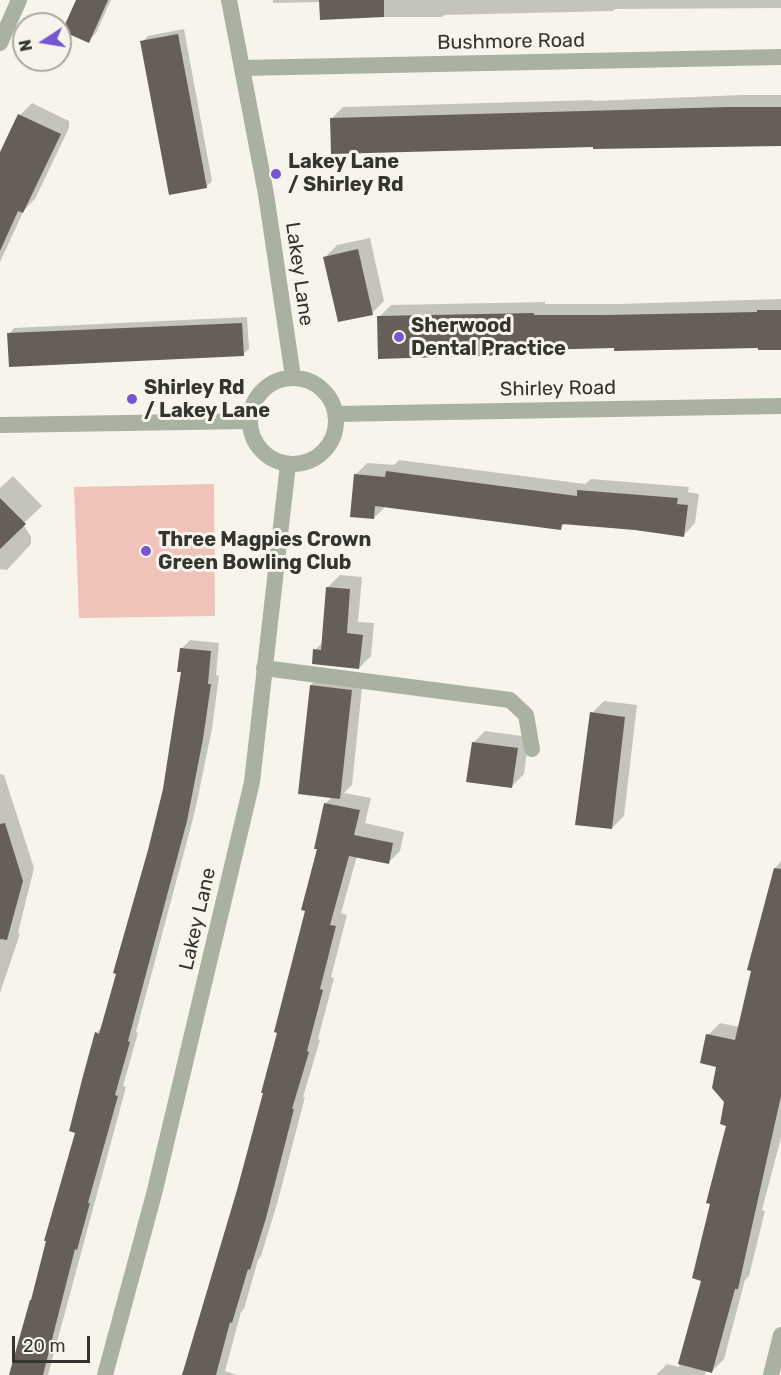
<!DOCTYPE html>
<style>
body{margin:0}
#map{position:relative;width:781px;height:1375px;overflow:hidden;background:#f7f5eb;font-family:Rubik,sans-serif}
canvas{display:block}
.north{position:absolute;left:12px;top:12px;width:60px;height:60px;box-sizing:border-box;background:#f7f5eb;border:2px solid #a9a8a0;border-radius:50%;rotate:258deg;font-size:16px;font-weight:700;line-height:24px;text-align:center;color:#343430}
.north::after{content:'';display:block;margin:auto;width:21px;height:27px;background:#7755cf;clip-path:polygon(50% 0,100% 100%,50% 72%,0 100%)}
.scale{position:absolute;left:12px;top:1336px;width:78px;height:27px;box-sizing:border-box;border:3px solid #343430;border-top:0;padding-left:8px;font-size:18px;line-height:21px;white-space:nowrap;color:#343430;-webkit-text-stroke:4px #f7f5eb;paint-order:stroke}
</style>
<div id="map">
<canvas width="781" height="1375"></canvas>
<div class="north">N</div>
<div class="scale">20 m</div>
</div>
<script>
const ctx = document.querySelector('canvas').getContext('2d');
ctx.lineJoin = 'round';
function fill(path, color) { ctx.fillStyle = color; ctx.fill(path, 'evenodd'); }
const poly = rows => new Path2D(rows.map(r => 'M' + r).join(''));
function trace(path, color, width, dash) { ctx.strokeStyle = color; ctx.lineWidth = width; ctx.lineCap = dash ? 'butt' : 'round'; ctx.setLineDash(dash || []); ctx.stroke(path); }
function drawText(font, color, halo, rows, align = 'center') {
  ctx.font = font + ' Rubik,sans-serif'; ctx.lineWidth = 6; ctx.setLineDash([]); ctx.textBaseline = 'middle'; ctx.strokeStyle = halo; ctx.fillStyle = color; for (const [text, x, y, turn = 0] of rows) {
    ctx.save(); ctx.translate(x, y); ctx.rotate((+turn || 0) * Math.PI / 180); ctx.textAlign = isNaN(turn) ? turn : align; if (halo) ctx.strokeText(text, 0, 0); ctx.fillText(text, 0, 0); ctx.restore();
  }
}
const green = poly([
 [214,484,215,616,79,618,74,487]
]);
const shadow = poly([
 [78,0,111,0,96,33,88,41],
 [273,0,781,0,781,8,615,9,613,11,444,15,442,17,356,17,321,2,273,3],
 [184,29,212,181,206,187,142,42,148,36],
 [742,95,781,95,781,144,331,119,343,107,593,100,593,101],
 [32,103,69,121,69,128,35,199,24,210,0,262,0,156,20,115],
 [370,238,384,301,372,313,325,257,337,245],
 [781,299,781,348,540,348,535,353,379,317,391,305,545,302,545,304,618,304],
 [247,317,249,349,243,354,9,334,14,328],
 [399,460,585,484,591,479,689,487,688,492,699,494,695,523,684,535,566,523,560,528,386,506,374,518,355,475,367,463,394,465],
 [13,476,42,506,23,524,31,537,31,544,7,570,0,569,0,488],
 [340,575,362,577,358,622,374,623,371,656,359,668,315,650,324,641,328,587],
 [190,640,219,643,216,675,219,676,212,729,195,811,136,1032,138,1033,123,1086,126,1087,48,1375,11,1375,77,1132,96,1033,103,1027,164,789,183,671,181,649],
 [323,673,363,678,352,785,344,793,371,798,365,823,404,832,400,851,388,863,357,856,341,913,347,915,331,977,334,978,318,1039,320,1040,303,1097,305,1097,277,1204,261,1256,258,1260,244,1309,241,1312,225,1371,237,1375,181,1375,185,1370,201,1319,265,1092,306,910,326,803,332,797,311,685],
 [604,701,637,705,624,816,612,828,592,713],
 [485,731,529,737,524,774,512,786,473,743],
 [0,774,4,775,34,868,18,933,20,934,0,993],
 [781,861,781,1138,762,1210,765,1211,749,1276,745,1280,724,1359,712,1371,706,1370,705,1375,656,1375,667,1364,679,1367,703,1279,712,1203,728,1124,726,1102,718,1065,708,1035,720,1023,740,1027,753,970,749,969,776,867]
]);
const building = poly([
 [76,0,108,0,89,43,62,31],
 [319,0,384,0,384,17,320,20],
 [178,34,207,188,169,195,140,41],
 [729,107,781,107,781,146,593,149,593,147,331,154,330,118],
 [18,114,61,134,23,213,18,211,0,251,0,152],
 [358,249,373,315,338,322,323,257],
 [757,310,781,310,781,350,758,350,758,348,614,351,614,348,535,350,536,354,378,359,377,316,534,313,534,315,606,315,757,312],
 [242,323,244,356,9,367,7,333],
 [386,471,577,496,577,490,678,498,677,504,688,505,684,537,635,530,562,524,561,530,375,506,374,519,350,517,354,474,385,477],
 [0,498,26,524,0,549],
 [326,587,350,589,347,633,363,635,359,669,312,664,313,649,321,650],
 [180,648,211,651,208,684,211,684,203,739,187,821,128,1041,130,1042,115,1095,118,1096,88,1203,90,1203,77,1250,75,1249,43,1375,9,1375,30,1300,31,1300,46,1241,44,1241,75,1133,69,1131,83,1076,95,1032,99,1034,107,1006,116,974,113,973,148,850,163,789,181,672,177,672],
 [310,685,352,690,340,799,298,794],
 [590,712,625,717,612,829,575,825],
 [472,742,518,748,512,788,466,782],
 [324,803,360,810,354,835,393,843,389,864,349,856,330,925,336,926,320,989,323,990,307,1051,309,1052,292,1109,294,1109,266,1218,250,1270,248,1269,232,1323,230,1322,216,1375,182,1375,237,1190,263,1093,261,1093,277,1033,274,1032,305,911,301,910,317,849,314,849],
 [5,823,23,881,7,940,0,939,0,824],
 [774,868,781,869,781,1096,738,1289,735,1289,712,1373,678,1364,701,1281,692,1278,710,1204,706,1203,726,1126,720,1124,724,1102,712,1088,716,1067,700,1063,706,1034,735,1040,751,971,747,970]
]);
const minor = poly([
 [242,68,781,57],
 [264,668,510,700,526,715,532,749],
 [771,1375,781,1335]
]);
const tertiary = poly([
 [229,0,266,194,293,377],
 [0,43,19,0],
 '250 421a43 43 0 1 1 86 0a43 43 0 1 1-86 0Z',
 [336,414,781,406],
 [0,425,250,421],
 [105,1375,154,1194,252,782,288,464]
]);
const markers = [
 [276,174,6,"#7755cf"],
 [399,337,6,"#7755cf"],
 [132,399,6,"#7755cf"],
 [146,551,6,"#7755cf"]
];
const streetNames = [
 ["Bushmore Road",511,42,-1],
 ["Lakey Lane",299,274,82],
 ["Shirley Road",558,389,-1],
 ["Lakey Lane",198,919,-77]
];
const poiNames = [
 ["Lakey Lane",288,162],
 ["/ Shirley Rd",288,185],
 ["Sherwood",411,326],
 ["Dental Practice",411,349],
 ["Shirley Rd",144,388],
 ["/ Lakey Lane",144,411],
 ["Three Magpies Crown",158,540],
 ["Green Bowling Club",158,563]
];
fill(green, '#f1c2b9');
fill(shadow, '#0003');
fill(building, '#665f59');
trace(minor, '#a9b2a1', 16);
trace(tertiary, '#a9b2a1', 16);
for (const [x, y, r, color] of markers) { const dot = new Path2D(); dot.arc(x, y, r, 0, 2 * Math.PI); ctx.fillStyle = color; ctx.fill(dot); trace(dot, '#f7f5eb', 2); }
drawText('20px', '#343430', '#f7f5eb', streetNames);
drawText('bold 20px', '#343430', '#f7f5eb', poiNames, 'left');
</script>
